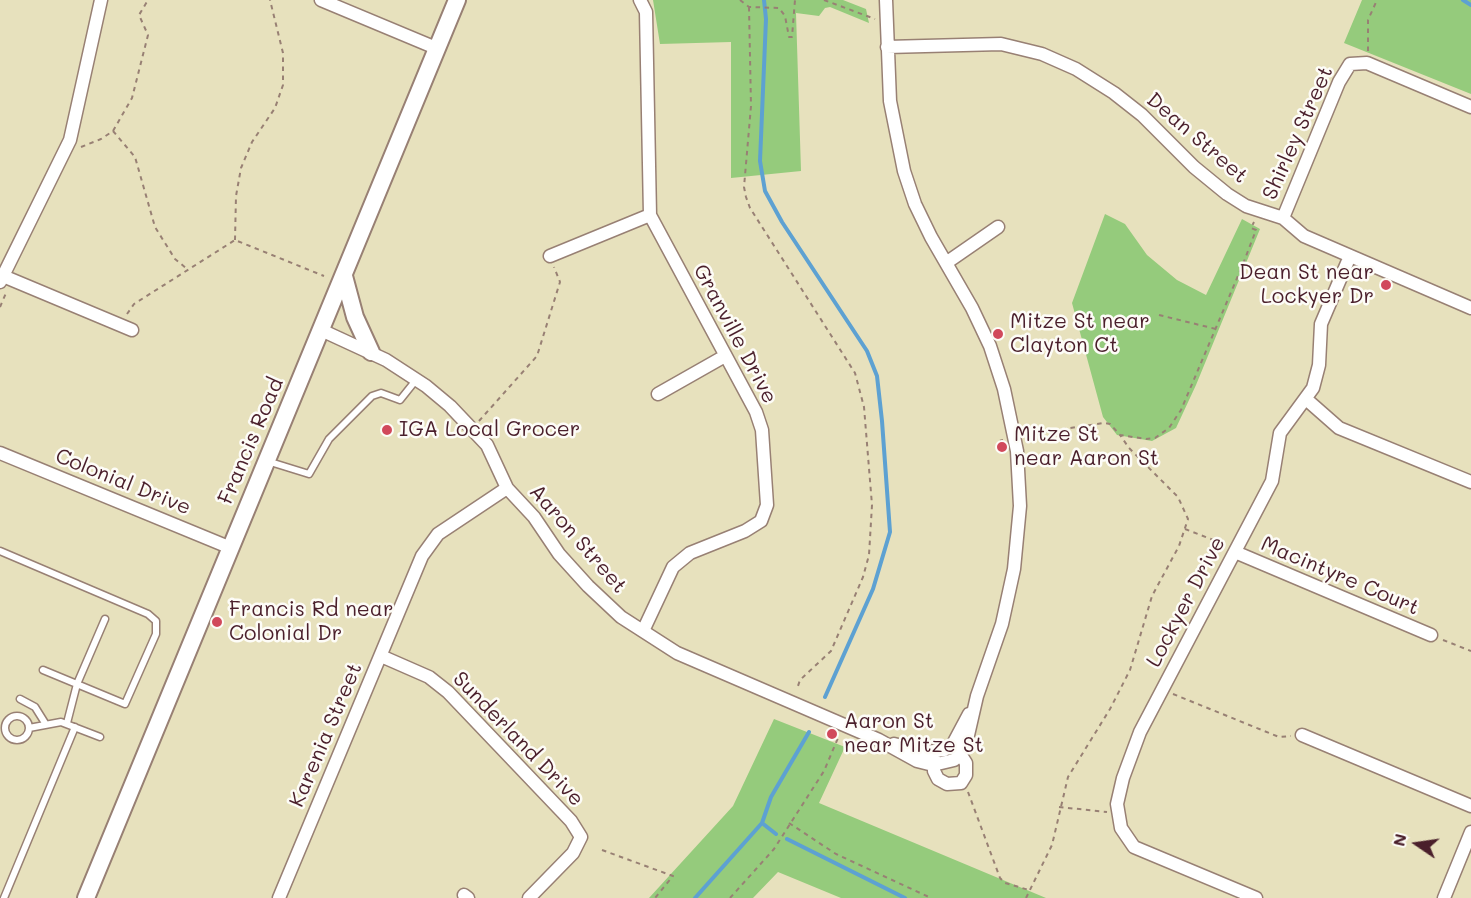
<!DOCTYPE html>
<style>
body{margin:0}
#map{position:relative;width:1471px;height:898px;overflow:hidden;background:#e7e1bd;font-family:Mali,sans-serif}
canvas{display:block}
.north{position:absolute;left:1387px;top:814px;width:60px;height:60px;-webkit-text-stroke:4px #fdfcf7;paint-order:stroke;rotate:283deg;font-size:16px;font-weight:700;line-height:24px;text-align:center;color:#4a1f2b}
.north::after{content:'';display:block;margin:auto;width:21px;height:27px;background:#4a1f2b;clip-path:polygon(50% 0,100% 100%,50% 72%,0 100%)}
</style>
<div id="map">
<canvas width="1471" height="898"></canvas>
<div class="north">N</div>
</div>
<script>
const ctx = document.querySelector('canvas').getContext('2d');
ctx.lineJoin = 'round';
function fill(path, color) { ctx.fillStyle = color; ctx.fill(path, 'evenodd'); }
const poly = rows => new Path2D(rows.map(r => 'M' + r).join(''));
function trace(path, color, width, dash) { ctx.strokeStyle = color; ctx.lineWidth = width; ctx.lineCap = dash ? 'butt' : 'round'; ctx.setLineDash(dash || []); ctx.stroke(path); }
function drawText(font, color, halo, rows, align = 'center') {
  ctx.font = font + ' Mali,sans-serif'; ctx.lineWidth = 5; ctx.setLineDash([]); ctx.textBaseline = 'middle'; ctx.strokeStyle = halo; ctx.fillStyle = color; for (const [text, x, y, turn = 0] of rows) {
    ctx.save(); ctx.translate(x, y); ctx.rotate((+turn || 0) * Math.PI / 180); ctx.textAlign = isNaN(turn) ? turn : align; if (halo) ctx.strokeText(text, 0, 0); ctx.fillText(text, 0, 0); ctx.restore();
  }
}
const green = poly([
 [653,0,843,0,866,9,869,23,830,7,825,8,819,16,796,13,801,171,731,178,731,42,660,44],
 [1362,0,1471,0,1471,94,1344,43],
 [1105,214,1125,224,1147,255,1177,280,1206,295,1242,219,1260,229,1196,385,1176,428,1152,441,1117,435,1103,417,1072,303],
 [774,719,845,747,819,803,1046,898,841,898,778,872,753,898,649,898,733,806]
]);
const stream = poly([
 [764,0,766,19,760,161,765,191,782,222,867,351,877,376,882,421,890,532,873,589,825,697],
 [1463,0,1471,5],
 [762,823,776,834],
 [787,839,905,898],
 [695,898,762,823,771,797,809,732]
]);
const path = poly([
 [740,0,749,7,779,8,785,16,789,37,792,37,795,0],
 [824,0,875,19],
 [749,7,751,106,744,187,746,197,750,208,855,373,864,407,872,505,869,555,863,577,831,651,800,680,797,689],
 [1368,51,1368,20,1377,0],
 [113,131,135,157,155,227,175,259,186,268],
 [81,147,101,139,113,131,132,98,148,35,139,15,148,0],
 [235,240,236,196,241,168,252,142,275,108,283,85,283,53,270,0],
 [0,307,6,293],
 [127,314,134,304,235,240,324,276],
 [1159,315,1216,329],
 [479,421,537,356,560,282,554,267],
 [1027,438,1037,433,1104,423,1110,424,1120,435,1146,439,1155,438,1169,428,1181,410,1243,264,1256,230,1251,228,1254,222],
 [1000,449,999,441,1003,440],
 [1185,529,1224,544],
 [1443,640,1471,651],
 [1173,694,1279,737,1291,736],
 [968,792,1000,878,1005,883,1029,890],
 [1059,807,1107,812],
 [789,823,836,854,931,898],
 [602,850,673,876,655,898],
 [730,898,774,849,824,771,838,738],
 [1026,898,1052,845,1068,777,1110,709,1130,670,1152,596,1179,546,1188,519,1178,497,1129,448,1120,435]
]);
const service = poly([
 [267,461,309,474,329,439,372,396,381,393,400,400,416,380],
 [0,551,148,614,156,621,156,634,125,704,43,670],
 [20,699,35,707,45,723],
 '5 728a12 12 0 1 1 24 0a12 12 0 1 1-24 0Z',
 [67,723,77,684,105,619],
 [29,728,61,722,100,737],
 [4,898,75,727]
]);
const minor = poly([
 [321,0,436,48],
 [640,0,646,12,650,215,756,412,762,430,767,505,761,521,745,531,690,553,673,567,643,631],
 [887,47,1001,44,1042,54,1076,69,1114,93,1142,115,1194,167,1227,194,1246,206,1283,218,1304,236,1471,308],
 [1283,218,1339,82,1350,64,1367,63,1471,107],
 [550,256,650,215],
 [946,263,998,227],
 [3,276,132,330],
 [0,282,70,140,101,0],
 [321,330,386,360,426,386,450,406,487,445,507,488,534,517,559,554,588,586,621,617,677,653,879,740,917,761,933,765,954,760,961,754,966,744,977,696,1002,624,1014,569,1020,506,1017,451,1004,389,990,346,972,308,931,237,915,204,904,171,890,101,886,0],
 [658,394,725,356],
 [1306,399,1339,428,1471,482],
 [0,453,231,548],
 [1235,552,1431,635],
 [381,656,429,677,448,692,571,821,581,837,573,853,529,898],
 [1302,735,1471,806],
 [894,744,925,752,944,750,953,744,969,714],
 [934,759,934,771,938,779,947,784,961,783,966,775,966,763,957,749],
 [464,895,468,898],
 [279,898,422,556,438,534,507,488],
 [1256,898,1134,847,1121,828,1117,804,1123,778,1140,732,1272,481,1280,433,1313,388,1319,365,1321,324,1350,256],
 [1444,898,1471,832]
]);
const secondary = poly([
 [344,276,355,317,371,352],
 [86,898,457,0]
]);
const markers = [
 [1386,285,6,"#d1495b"],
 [998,334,6,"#d1495b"],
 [387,430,6,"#d1495b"],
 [1002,447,6,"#d1495b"],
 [217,622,6,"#d1495b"],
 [832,734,6,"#d1495b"]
];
const streetNames = [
 ["Shirley Street",1298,133,-66],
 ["Dean Street",1197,138,41],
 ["Granville Drive",735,334,62],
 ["Francis Road",251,441,-67],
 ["Colonial Drive",123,482,22],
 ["Aaron Street",578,539,49],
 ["Macintyre Court",1340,576,23],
 ["Lockyer Drive",1186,602,-62],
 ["Karenia Street",326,735,-67],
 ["Sunderland Drive",518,739,46]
];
const poiNames = [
 ["Dean St near",1374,273,"right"],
 ["Lockyer Dr",1374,297,"right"],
 ["Mitze St near",1010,322],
 ["Clayton Ct",1010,346],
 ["IGA Local Grocer",399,430],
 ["Mitze St",1014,435],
 ["near Aaron St",1014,459],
 ["Francis Rd near",229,610],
 ["Colonial Dr",229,634],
 ["Aaron St",844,722],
 ["near Mitze St",844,746]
];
fill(green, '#95cb7c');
trace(stream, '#5da1d2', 4);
trace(service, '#988074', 9);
trace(minor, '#988074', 15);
trace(secondary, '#988074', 20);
trace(path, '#988074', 2, [4.5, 4.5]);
trace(service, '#fff', 6);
trace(minor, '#fff', 12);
trace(secondary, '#fff', 16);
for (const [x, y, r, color] of markers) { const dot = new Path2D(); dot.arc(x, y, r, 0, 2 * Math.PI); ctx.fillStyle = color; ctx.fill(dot); trace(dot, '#fdfcf7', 2); }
drawText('21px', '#4a1f2b', '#fdfcf7', streetNames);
drawText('21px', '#4a1f2b', '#fdfcf7', poiNames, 'left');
</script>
